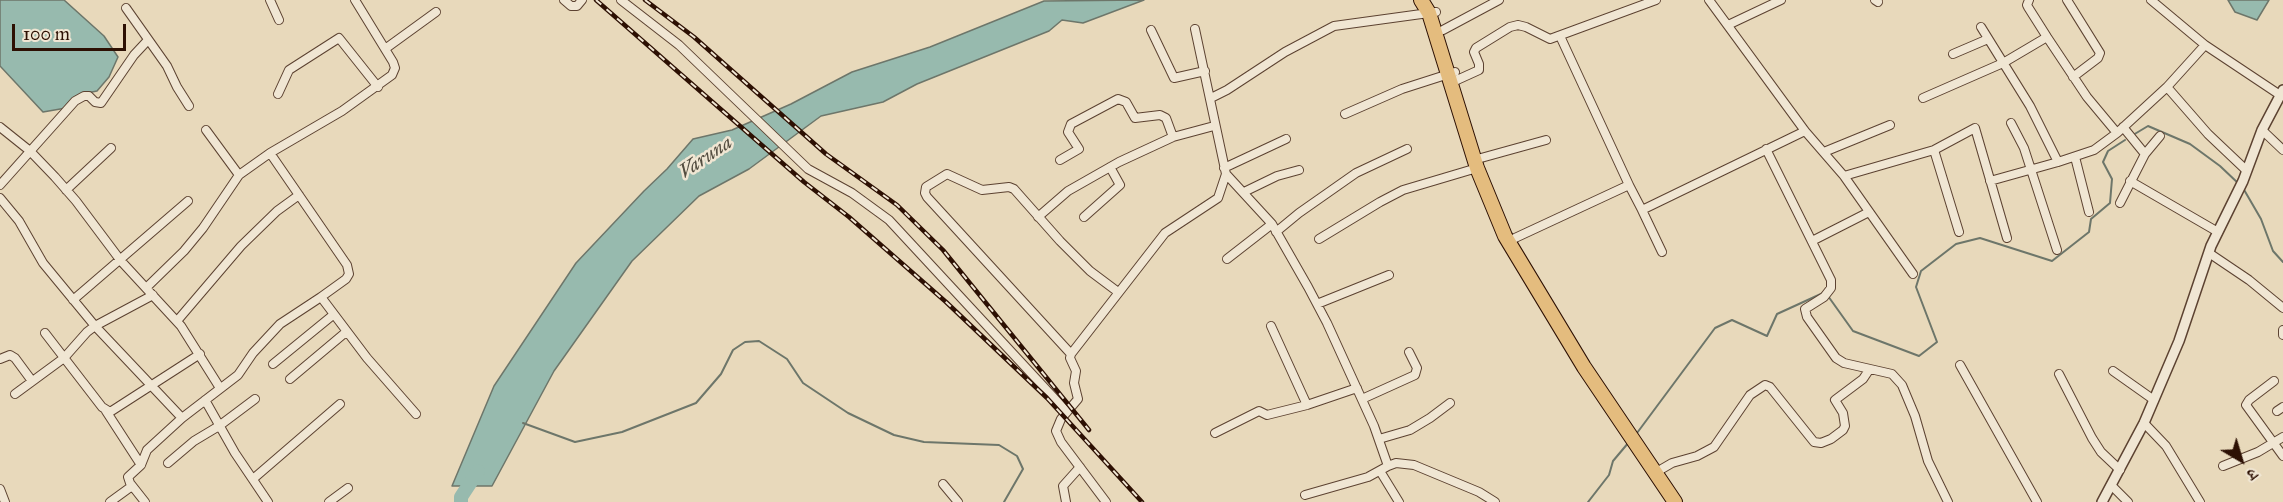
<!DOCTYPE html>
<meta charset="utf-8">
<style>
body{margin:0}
#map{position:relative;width:2283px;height:502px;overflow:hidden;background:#e8d9bb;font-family:"IM FELL Great Primer","Noto Serif Devanagari",serif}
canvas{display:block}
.north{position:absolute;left:2211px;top:430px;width:60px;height:60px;-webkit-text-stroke:4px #f0e6d3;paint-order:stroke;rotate:142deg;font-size:16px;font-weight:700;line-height:24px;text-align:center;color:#2d1003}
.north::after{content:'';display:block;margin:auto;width:21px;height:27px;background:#2d1003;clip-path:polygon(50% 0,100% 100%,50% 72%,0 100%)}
.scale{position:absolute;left:12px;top:24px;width:114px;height:27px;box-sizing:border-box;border:3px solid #2d1003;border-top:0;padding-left:8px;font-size:18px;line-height:21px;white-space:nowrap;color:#2d1003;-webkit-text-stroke:4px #f0e6d3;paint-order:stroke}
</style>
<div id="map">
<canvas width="2283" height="502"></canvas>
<div class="north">उ</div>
<div class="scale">100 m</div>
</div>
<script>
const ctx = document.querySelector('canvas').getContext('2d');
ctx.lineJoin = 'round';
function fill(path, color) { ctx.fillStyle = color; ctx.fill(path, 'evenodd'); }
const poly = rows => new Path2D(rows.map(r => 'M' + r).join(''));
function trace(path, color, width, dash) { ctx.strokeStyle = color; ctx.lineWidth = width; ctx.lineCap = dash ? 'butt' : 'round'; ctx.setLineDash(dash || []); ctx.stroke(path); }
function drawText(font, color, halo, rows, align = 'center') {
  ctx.font = font + ' "IM FELL Great Primer",serif'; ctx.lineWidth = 5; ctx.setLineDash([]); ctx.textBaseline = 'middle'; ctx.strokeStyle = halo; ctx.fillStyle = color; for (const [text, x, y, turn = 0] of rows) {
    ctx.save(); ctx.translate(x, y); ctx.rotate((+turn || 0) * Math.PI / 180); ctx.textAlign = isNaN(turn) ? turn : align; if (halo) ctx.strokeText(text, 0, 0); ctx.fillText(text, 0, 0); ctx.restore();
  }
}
const water = poly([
 [0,0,64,0,104,36,118,57,109,77,97,91,82,94,66,108,43,112,0,66,0,0],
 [1144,0,1083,23,1062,20,1049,31,917,84,883,102,821,116,749,169,699,196,632,261,554,371,492,486,452,486,494,386,576,263,644,191,667,169,693,139,732,130,791,104,852,72,930,47,1044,1,1144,0],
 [2228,0,2269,0,2257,20,2235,12,2228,0]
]);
const stream = poly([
 [2133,135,2148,126,2190,144,2220,166,2239,184],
 [2243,188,2261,219,2273,251,2283,262],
 [1828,296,1853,331,1919,356,1937,342,1916,287,1921,271,1956,244,1980,238,2052,261,2089,232,2091,219,2110,203,2112,179,2103,162,2108,151,2125,140],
 [523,423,575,442,622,432,696,403,721,374,733,350,745,342,759,341,787,359,803,383,848,413,894,435,924,442,999,445,1017,456,1023,469,1004,502],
 [1637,433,1715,328,1732,320,1767,336,1777,314,1823,293],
 [1588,502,1609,475,1613,461,1629,442]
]);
const river = poly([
 [461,502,461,497,478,471]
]);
const minor = poly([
 [270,0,279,20],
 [564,0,571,6,577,6,582,0],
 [621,0,679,45,808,169,852,193,889,220,1067,412],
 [1709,0,1805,131,1844,176,1913,274],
 [1875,0,1878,2],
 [2029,0,2027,5,2028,7,2047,37,2087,97,2117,133,2167,87],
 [2067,0,2100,53,2098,58,2073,77],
 [2151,0,2205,45,2167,87,2208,134,2246,170],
 [126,8,167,66,177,87,189,106],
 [1728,25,1781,0],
 [1981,27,2030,106,2058,162],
 [1195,29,1226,174,1272,224,1308,287,1327,323,1374,426,1388,466,1396,463,1414,465,1479,492,1495,502],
 [1151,30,1174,78,1205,71],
 [1443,30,1499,0],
 [1560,36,1629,185],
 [2205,45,2280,95],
 [385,49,436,12],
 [1953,54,1988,39],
 [1457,80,1479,70,1479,64,1474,52,1476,48,1510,27,1518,25,1526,27,1550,39,1656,0],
 [278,94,289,70,339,38,378,87],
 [1211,98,1227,90,1285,52,1334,26,1436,12],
 [1923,98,2003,63,2047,37],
 [1345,114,1402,89,1455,72],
 [2011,123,2024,148,2057,250],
 [0,127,30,151,55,177,76,201,121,261,181,326,220,388],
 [2123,127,2145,154],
 [206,130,239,175],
 [2262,130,2283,150],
 [1766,149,1831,280,1831,288,1824,297,1805,309,1807,317,1836,358,1844,363,1892,374,1902,385,1915,416,1928,461,1948,502],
 [1934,150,1959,232],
 [1824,152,1890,125],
 [2075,157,2089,212],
 [1481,158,1546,140],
 [1060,160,1079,149,1068,132,1071,124,1118,99,1126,102,1135,118,1160,115,1166,118,1173,137],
 [1224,168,1286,139],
 [1844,176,1934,150,1975,128,2007,238],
 [1990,181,2058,162,2094,150,2117,133],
 [2130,181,2218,232],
 [0,185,75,101,84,96,89,96,95,102,101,103,134,55,148,40],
 [66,190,111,148],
 [1244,192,1277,176,1299,170],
 [0,198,19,221,43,263,57,280,95,326,182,418],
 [2120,203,2145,154,2160,136],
 [1642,210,1662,252],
 [1038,217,1068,191,1119,162,1173,137,1214,126],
 [1084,217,1120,185,1110,167],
 [1276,232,1299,213,1356,173,1407,149],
 [1515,238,1629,185,1642,210,1805,131],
 [1319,239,1380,202,1403,190,1477,168],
 [1812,241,1869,212],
 [2209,253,2249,280,2283,308],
 [1227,259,1272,224],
 [146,288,184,251,203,228,239,175,270,153],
 [321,297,367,358,416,414],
 [73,300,188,201],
 [1317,304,1389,275],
 [177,321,241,246,277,211,299,195],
 [1271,326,1307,405],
 [2283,330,2283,335],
 [45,333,102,407,110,412,200,354],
 [1071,354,927,197,925,193,926,187,947,174,982,190,1009,187,1014,189,1060,241,1090,271,1118,292],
 [0,359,10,355,15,358,32,381],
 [273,364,333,315],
 [1960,365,2037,502],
 [2113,371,2154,400],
 [2059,374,2092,438,2101,452,2120,470],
 [290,379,346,332],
 [2274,381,2249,400,2246,405,2283,456],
 [15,394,64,358,87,332,95,326,153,295],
 [1362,399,1415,375,1417,368,1409,352],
 [205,400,235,453,268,502],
 [106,411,141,465],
 [2277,411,2283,407],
 [2144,423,2166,446,2200,502],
 [1215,433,1259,411,1267,415,1307,405,1357,388],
 [1379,439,1410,430,1430,418,1450,403],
 [168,463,194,441,219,426,255,399],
 [2223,466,2258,452,2283,437],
 [1660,470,1672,463,1697,456,1714,447,1750,395,1765,385,1770,387,1814,442,1821,443,1831,439,1843,430,1845,426,1843,413,1835,400,1863,379,1869,370],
 [1380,471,1399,502],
 [253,479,340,404],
 [943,484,958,502],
 [2112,486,2128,502],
 [0,489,5,502],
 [1305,495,1368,477,1388,466],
 [110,502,132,486],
 [145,502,130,483,128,477,141,465,147,450,182,418,238,375,253,353,280,324,321,297,346,279,349,274,347,265,270,153,342,111,392,75,395,68,393,62,355,0],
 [329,502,348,488],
 [1066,502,1063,486,1080,467],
 [1106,502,1061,442,1056,431,1061,419,1078,399,1074,383,1076,371,1070,358,1071,354,1165,233,1218,198,1226,174]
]);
const tertiary = poly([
 [2102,502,2144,423,2179,341,2211,246,2243,181,2262,130,2283,90]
]);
const trunk = poly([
 [1421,0,1429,13,1477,168,1505,236,1584,367,1675,502]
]);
const rail = poly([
 [596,0,804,182,849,217,946,302,1047,398,1142,502],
 [645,0,694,37,826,154,897,205,943,250,1089,430]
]);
const waterNames = [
 ["Varuna",706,158,-34]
];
fill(water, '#97baae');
trace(water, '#6d766a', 1.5);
trace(stream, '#6d766a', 2);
trace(river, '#97baae', 14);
trace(minor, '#5c4231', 10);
trace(tertiary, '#5c4231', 12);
trace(trunk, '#2d1003', 16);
trace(minor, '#f0e6d3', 8);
trace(tertiary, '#f0e6d3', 9);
trace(trunk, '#e4bc7e', 14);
trace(rail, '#2d1003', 4.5);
trace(rail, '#f0e6d3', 2, [7]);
drawText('italic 20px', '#524c3f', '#f0e6d3', waterNames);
</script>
